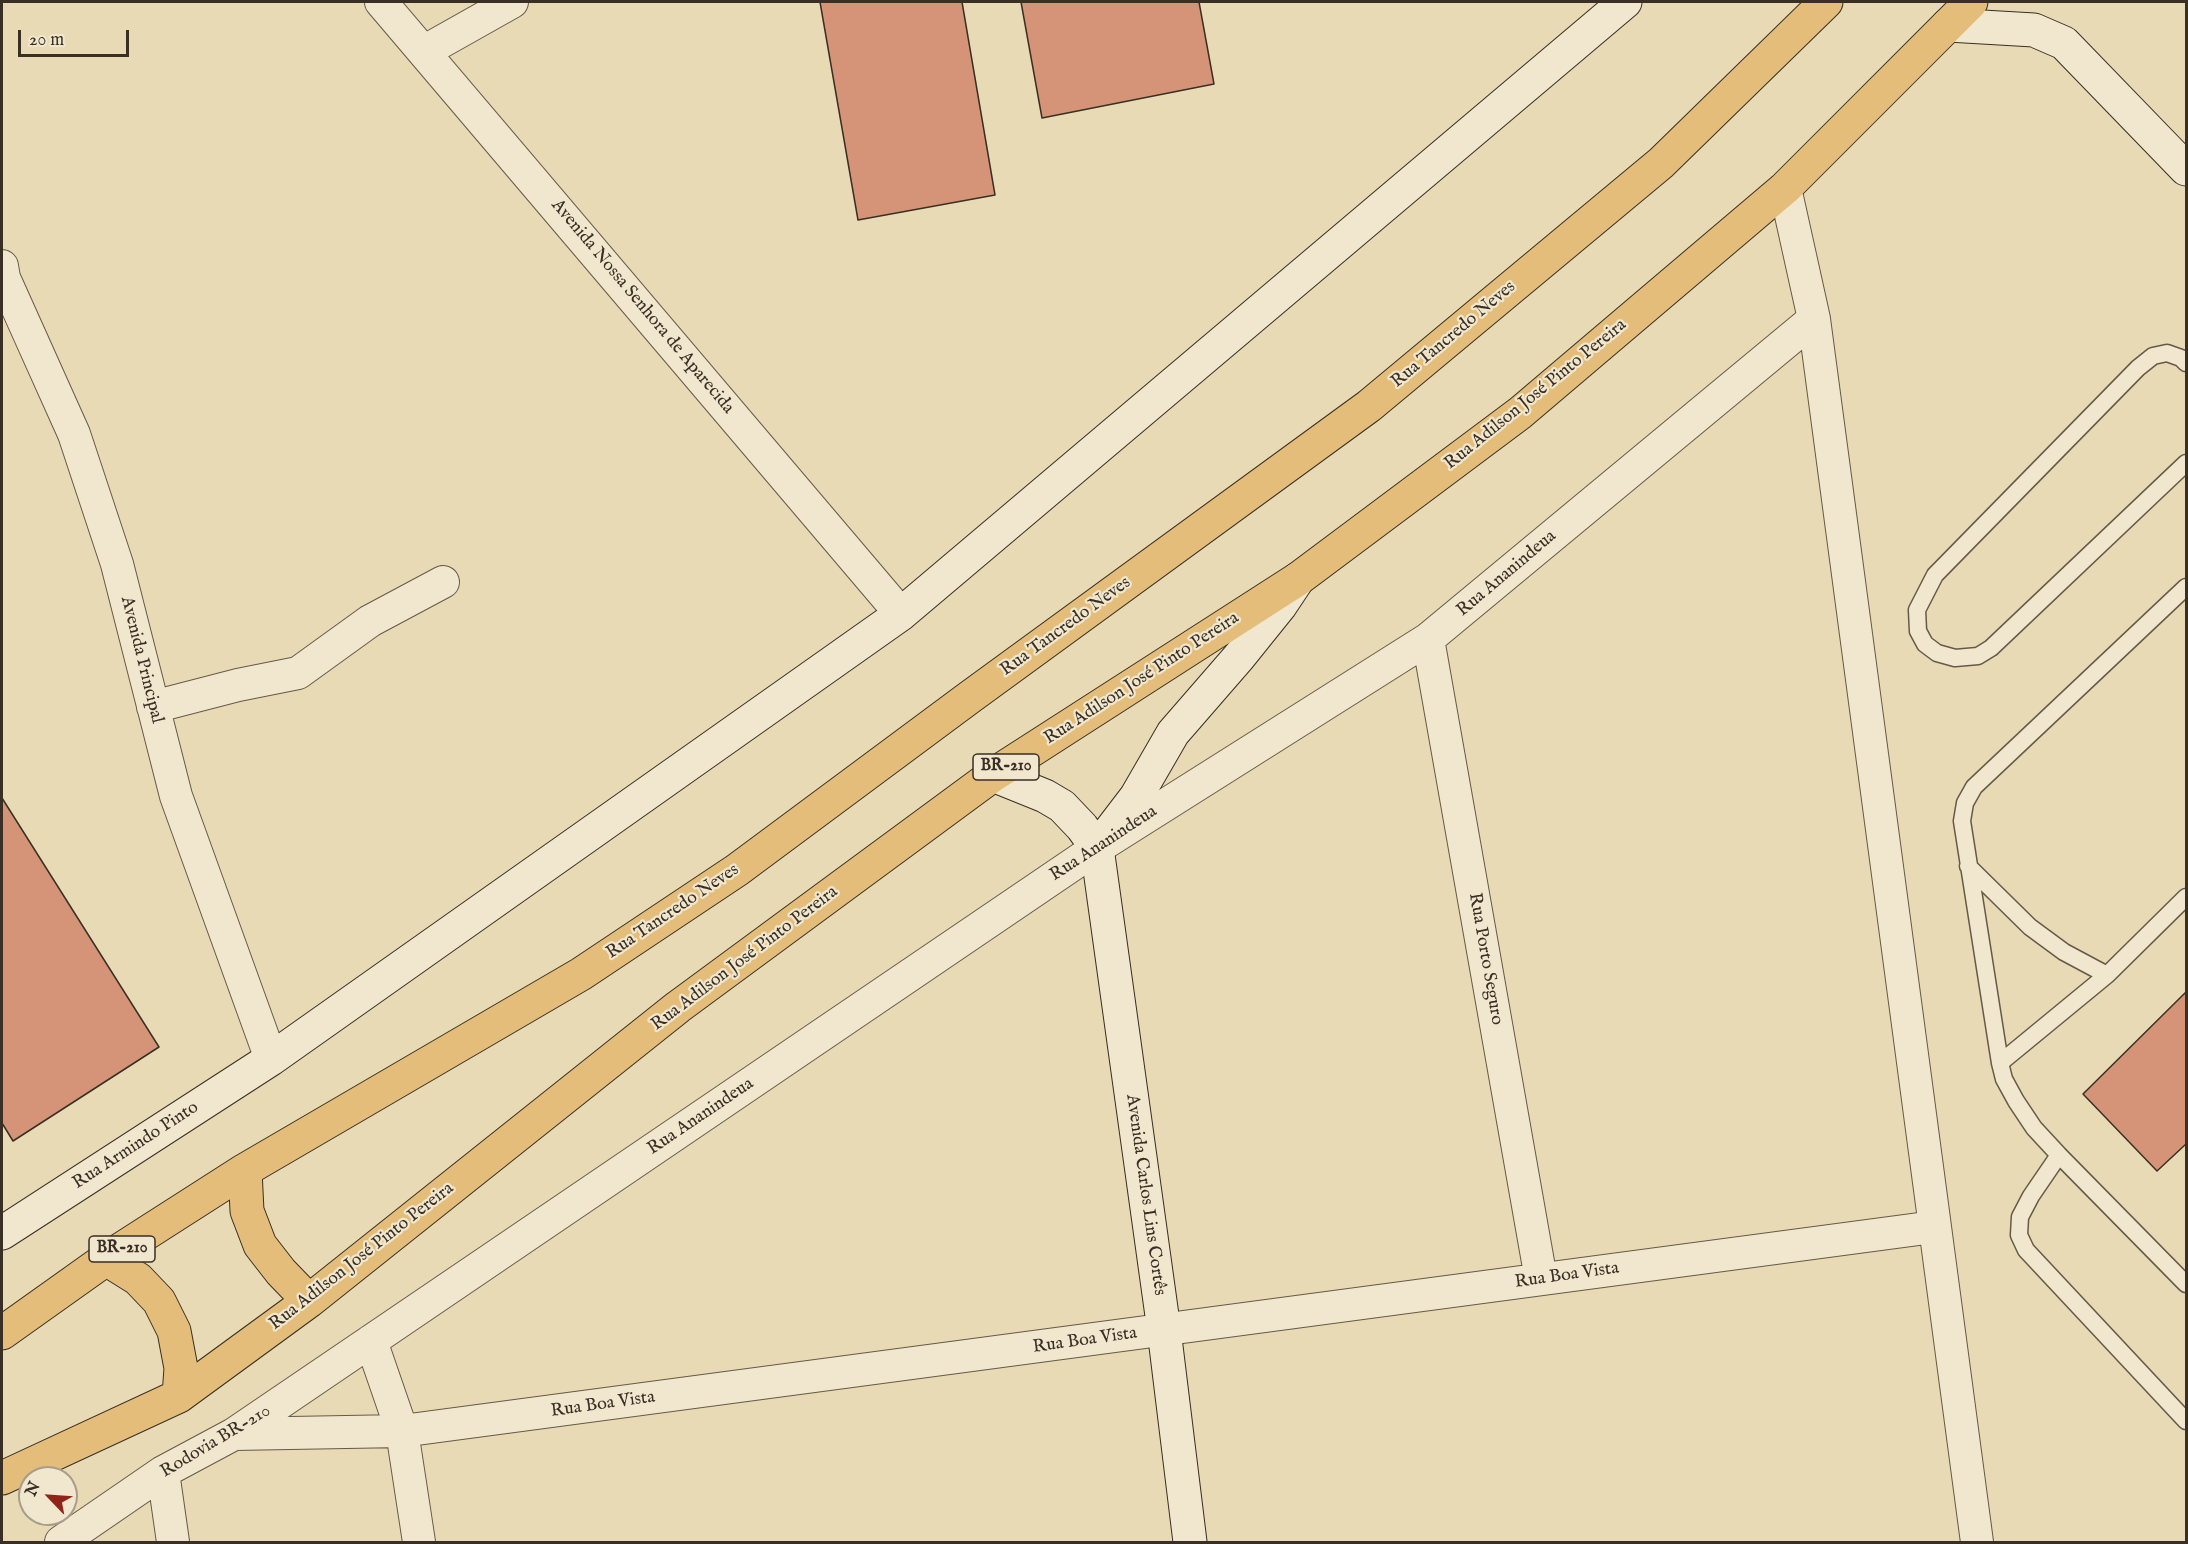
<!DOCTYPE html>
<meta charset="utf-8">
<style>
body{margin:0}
#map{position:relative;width:2188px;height:1544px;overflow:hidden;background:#e8dab4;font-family:"IM FELL English",serif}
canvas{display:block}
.frame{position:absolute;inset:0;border:3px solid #392f24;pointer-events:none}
.north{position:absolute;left:18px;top:1466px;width:60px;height:60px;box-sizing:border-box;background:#f0e7ce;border:2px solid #a79d8a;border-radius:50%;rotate:295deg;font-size:16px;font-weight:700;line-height:24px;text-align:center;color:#392f24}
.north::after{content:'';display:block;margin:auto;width:21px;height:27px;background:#8f2418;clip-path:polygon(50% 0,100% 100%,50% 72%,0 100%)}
.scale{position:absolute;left:18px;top:30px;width:111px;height:27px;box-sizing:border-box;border:3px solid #392f24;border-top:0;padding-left:8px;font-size:18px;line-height:21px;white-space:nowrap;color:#392f24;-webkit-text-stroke:4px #f0e7ce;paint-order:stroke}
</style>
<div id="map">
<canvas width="2188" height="1544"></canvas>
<div class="frame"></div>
<div class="north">N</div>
<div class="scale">20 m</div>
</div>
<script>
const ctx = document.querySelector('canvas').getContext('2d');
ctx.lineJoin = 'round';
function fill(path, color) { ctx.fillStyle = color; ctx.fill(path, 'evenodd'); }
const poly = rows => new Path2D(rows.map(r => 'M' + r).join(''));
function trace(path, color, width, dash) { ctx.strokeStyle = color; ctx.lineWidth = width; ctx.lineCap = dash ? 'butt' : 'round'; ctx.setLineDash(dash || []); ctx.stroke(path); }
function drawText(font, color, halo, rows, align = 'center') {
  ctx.font = font + ' "IM FELL English",serif'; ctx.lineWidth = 4.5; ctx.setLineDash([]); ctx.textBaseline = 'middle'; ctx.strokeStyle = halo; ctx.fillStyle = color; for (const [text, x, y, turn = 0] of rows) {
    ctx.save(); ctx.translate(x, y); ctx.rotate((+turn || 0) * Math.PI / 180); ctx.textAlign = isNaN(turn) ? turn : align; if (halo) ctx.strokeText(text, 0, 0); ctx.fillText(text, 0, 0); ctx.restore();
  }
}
const building = poly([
 [820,2,962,2,995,195,858,220,820,2],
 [1021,2,1199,2,1214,84,1042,118,1021,2],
 [2,798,159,1047,13,1141,2,1123,2,798],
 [2186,992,2186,1144,2157,1171,2083,1094,2186,992]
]);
const lane = poly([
 [2186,363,2181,358,2167,353,2153,356,2138,368,1935,575,1917,610,1918,631,1925,644,1937,653,1955,658,1978,656,1991,648,2186,463],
 [2186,587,1974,787,1965,803,1962,821,2000,1063,2004,1079,2016,1101,2034,1128,2059,1155,2186,1284],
 [1968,866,2030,927,2064,952,2107,975],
 [2000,1063,2107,975,2186,897],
 [2059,1155,2031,1196,2020,1217,2019,1235,2026,1250,2186,1421]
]);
const street = poly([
 [381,2,901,614],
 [425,51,512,2],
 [1785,188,1814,319,1977,1542],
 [2,266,4,278,74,434,117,564,176,796,271,1059],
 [1428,639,1541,1279],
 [153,707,238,685,298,673,370,621,443,582],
 [371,1341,402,1431,419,1542],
 [234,1434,402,1431,1934,1227],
 [163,1472,173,1542],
 [61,1542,163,1472,234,1434,1097,848,1428,639,1814,319]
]);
const secondary = poly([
 [1948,25,2034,30,2064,43,2186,169],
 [993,775,1045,796,1062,806,1082,827,1097,848,1164,1330,1190,1542],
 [1097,848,1136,797,1173,733,1239,657,1280,606,1298,579],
 [2,1233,271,1059,901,614,1625,2]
]);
const primary = poly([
 [245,1170,247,1211,260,1245,281,1272,309,1301],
 [106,1259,138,1279,159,1301,174,1331,181,1368,179,1396],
 [2,1333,106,1259,245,1170,581,974,737,870,970,697,1369,406,1661,163,1826,2],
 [2,1478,179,1396,309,1301,678,1007,993,775,1298,579,1520,413,1785,188,1971,2]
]);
const shields = [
 [1006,767,66],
 [122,1249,66]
];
const shieldNames = [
 ["BR-210",1006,767],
 ["BR-210",122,1249]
];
const streetNames = [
 ["Avenida Nossa Senhora de Aparecida",642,307,50],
 ["Rua Tancredo Neves",1454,335,-40],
 ["Rua Adilson José Pinto Pereira",1536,395,-39],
 ["Rua Ananindeua",1507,574,-40],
 ["Rua Tancredo Neves",1066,627,-36],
 ["Avenida Principal",141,660,76],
 ["Rua Adilson José Pinto Pereira",1142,679,-33],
 ["Rua Ananindeua",1104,844,-33],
 ["Rua Tancredo Neves",673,912,-34],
 ["Rua Adilson José Pinto Pereira",745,959,-37],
 ["Rua Porto Seguro",1485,959,80],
 ["Rua Ananindeua",701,1117,-34],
 ["Rua Armindo Pinto",136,1146,-33],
 ["Avenida Carlos Lins Cortês",1145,1195,82],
 ["Rua Adilson José Pinto Pereira",362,1257,-38],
 ["Rua Boa Vista",1567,1276,-8],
 ["Rua Boa Vista",1085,1341,-8],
 ["Rua Boa Vista",603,1405,-8],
 ["Rodovia BR-210",216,1442,-31]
];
fill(building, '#d59478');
trace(building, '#392f24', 1.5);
trace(lane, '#655a48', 19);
trace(street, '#655a48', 34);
trace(secondary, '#392f24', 35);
trace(primary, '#392f24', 35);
trace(lane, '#f0e7ce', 16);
trace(street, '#f0e7ce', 32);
trace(secondary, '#f0e7ce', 33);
trace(primary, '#e4bd7a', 33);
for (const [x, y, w] of shields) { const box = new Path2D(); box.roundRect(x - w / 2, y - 13, w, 26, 4.5); ctx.fillStyle = '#f0e7ce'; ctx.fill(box); trace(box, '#392f24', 1.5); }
drawText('bold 16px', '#392f24', null, shieldNames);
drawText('18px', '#392f24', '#f0e7ce', streetNames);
</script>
